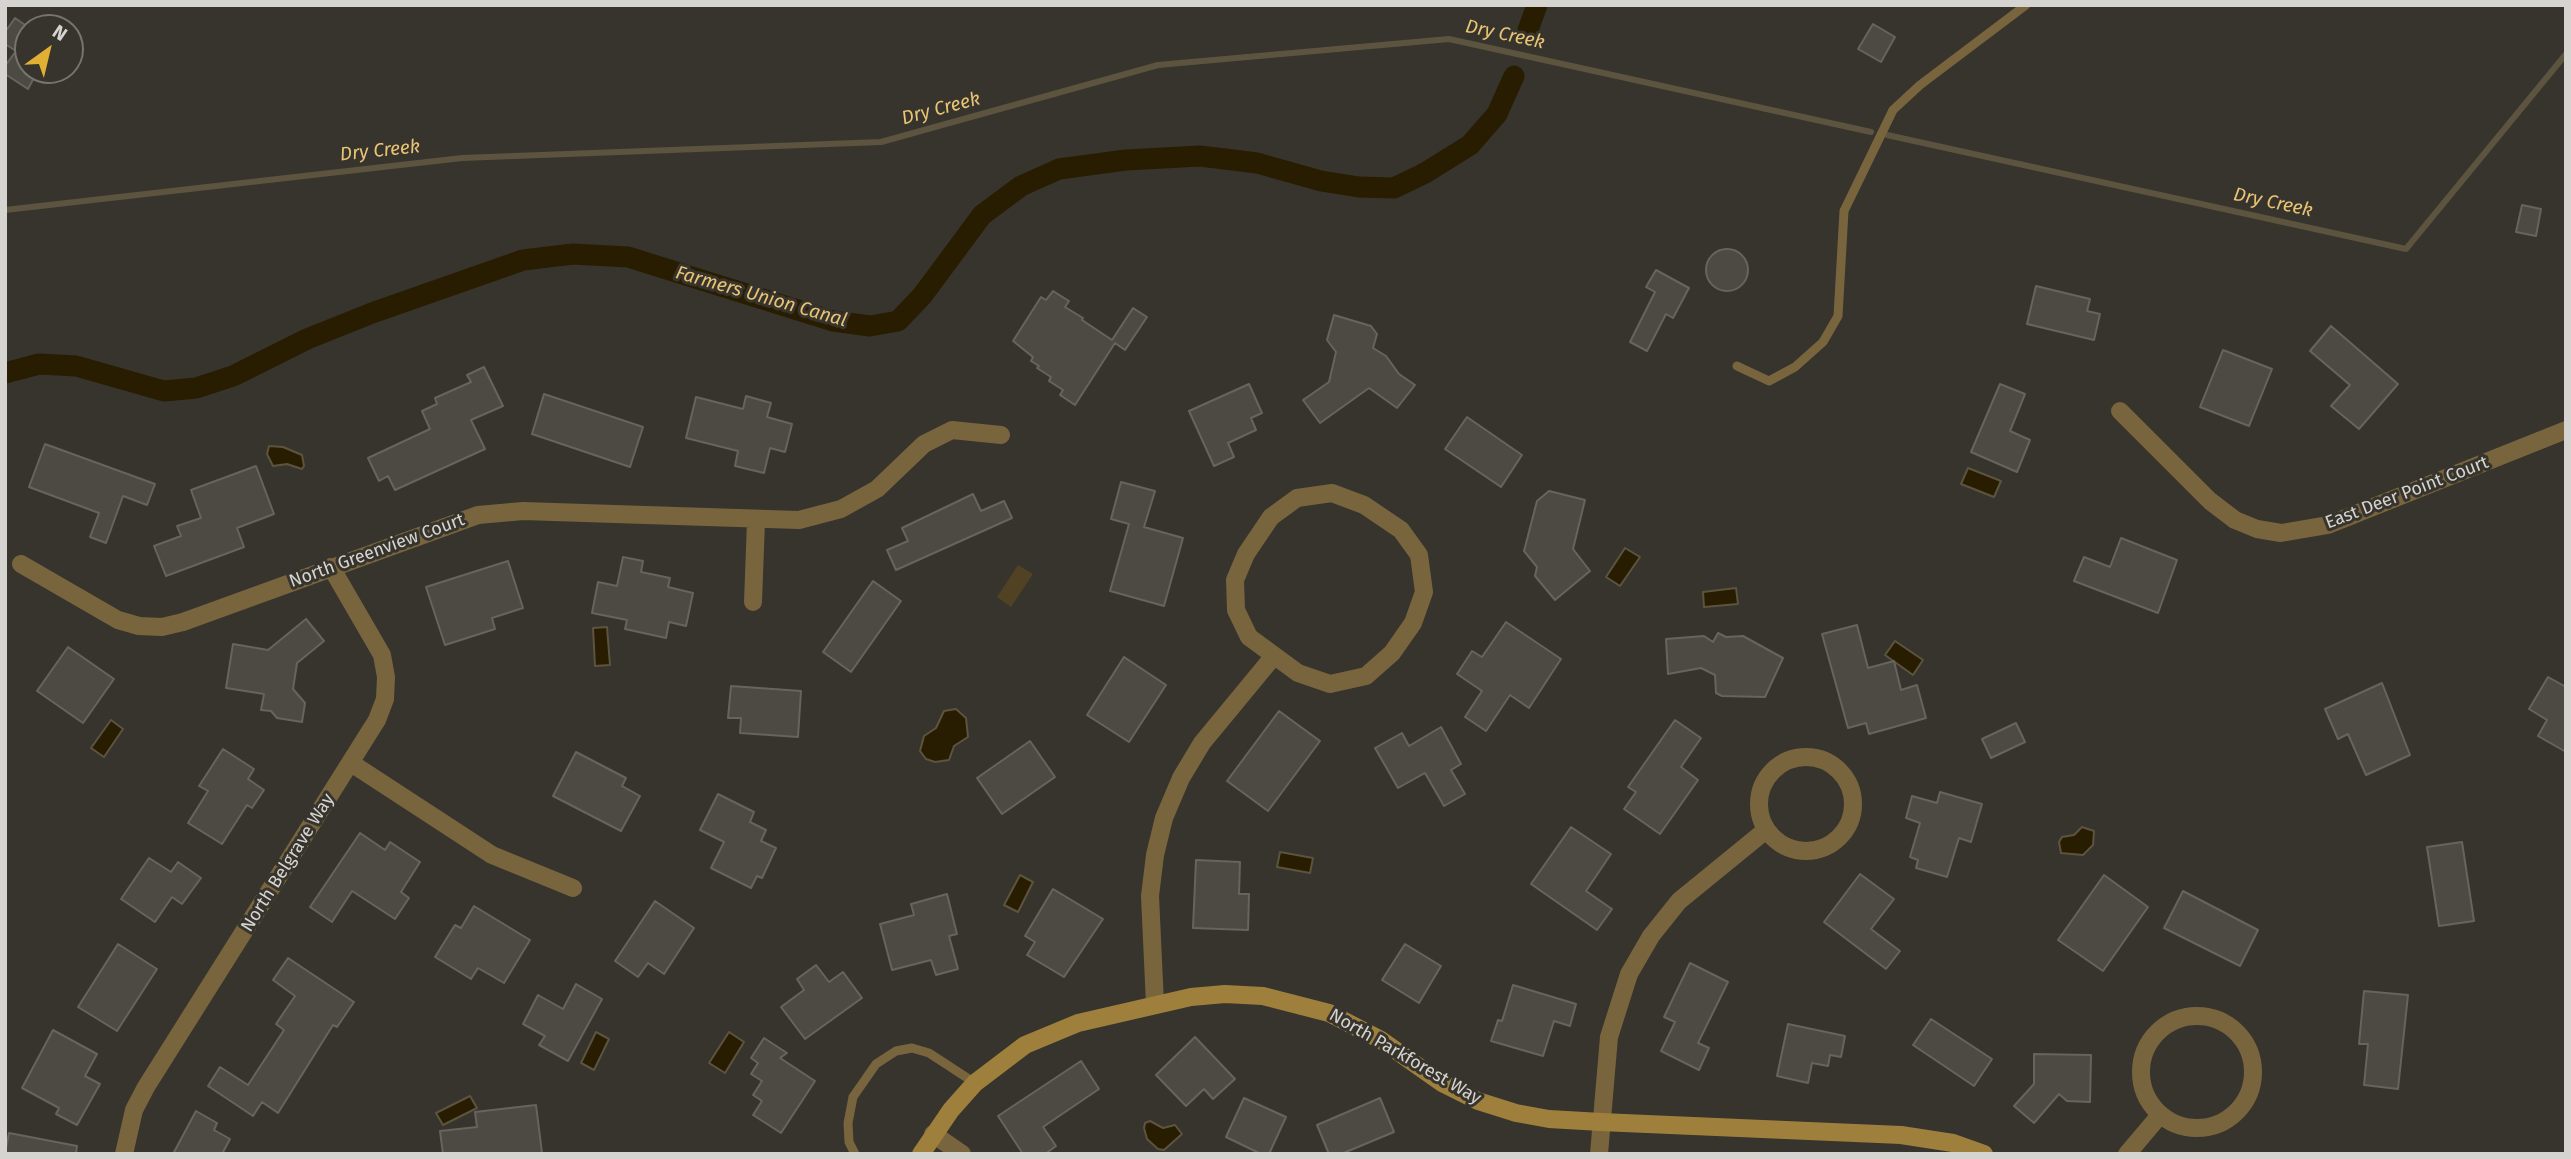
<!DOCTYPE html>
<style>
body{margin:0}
#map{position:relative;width:2571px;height:1159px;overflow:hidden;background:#37342e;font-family:"Fira Sans",sans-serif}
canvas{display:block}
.frame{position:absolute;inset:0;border:7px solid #d6d4d0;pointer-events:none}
.north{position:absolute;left:14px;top:14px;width:70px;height:70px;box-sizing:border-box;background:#37342e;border:2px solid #77746f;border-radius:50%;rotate:34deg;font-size:19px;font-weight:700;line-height:28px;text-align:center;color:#d6d4d0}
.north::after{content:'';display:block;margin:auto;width:24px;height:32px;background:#e1af34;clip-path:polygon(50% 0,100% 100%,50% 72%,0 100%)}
</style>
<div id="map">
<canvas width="2571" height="1159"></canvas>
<div class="frame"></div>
<div class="north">N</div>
</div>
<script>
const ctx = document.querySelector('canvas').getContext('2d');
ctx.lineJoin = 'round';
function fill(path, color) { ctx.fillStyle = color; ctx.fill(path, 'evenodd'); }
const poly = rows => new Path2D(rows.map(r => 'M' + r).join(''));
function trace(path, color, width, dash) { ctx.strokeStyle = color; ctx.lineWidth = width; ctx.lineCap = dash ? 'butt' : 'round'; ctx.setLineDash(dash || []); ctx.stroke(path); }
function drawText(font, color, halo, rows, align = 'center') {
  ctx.font = font + ' "Fira Sans",sans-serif'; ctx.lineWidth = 6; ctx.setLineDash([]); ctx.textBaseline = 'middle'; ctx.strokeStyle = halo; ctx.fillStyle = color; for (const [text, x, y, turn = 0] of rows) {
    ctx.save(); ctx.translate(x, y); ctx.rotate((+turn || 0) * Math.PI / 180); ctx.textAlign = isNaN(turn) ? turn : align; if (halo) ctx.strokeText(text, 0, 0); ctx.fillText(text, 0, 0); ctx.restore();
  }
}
const green = poly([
 [1018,565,1033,574,1011,607,997,597]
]);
const water = poly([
 [269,446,283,447,302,455,304,466,302,469,287,464,273,466,267,454,269,446],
 [1968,468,2001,481,1994,497,1961,484,1968,468],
 [1625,548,1640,557,1620,586,1606,577,1625,548],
 [1736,588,1738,604,1704,607,1703,592,1736,588],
 [607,627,610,665,595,666,593,628,607,627],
 [1895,641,1923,660,1913,675,1885,655,1895,641],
 [956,709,966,718,968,737,954,746,949,760,935,762,926,759,920,751,924,736,936,728,944,711,956,709],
 [111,720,123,729,104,757,91,748,111,720],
 [2082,827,2094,831,2093,845,2083,855,2061,853,2059,842,2062,837,2074,835,2082,827],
 [1280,852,1313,858,1310,873,1277,867,1280,852],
 [1020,875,1033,882,1018,912,1004,905,1020,875],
 [596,1032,609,1039,594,1070,581,1063,596,1032],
 [729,1032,744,1042,725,1073,709,1063,729,1032],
 [470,1096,477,1108,443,1125,436,1113,470,1096],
 [1150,1121,1163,1128,1175,1125,1182,1134,1164,1150,1158,1149,1147,1139,1144,1128,1145,1123,1150,1121]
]);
const stream = poly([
 [1887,135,2406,249,2566,54],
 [5,210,462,158,881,142,1158,65,1449,39,1871,132]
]);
const canal = poly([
 [1528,30,1537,5],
 [5,373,39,364,76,366,164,391,196,388,233,376,307,339,372,313,523,260,573,254,628,257,833,321,870,326,898,321,922,296,982,215,1021,186,1059,169,1126,160,1200,156,1257,163,1321,181,1359,187,1394,188,1425,173,1470,145,1497,114,1514,76]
]);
const building = poly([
 [15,18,28,27,28,70,38,70,28,89,5,74,5,66,16,51,5,44,5,32,15,18],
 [1873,24,1895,37,1881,62,1858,49,1873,24],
 [2522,205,2541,209,2536,236,2516,232,2522,205],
 '1706 270a21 21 0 1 1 42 0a21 21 0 1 1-42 0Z',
 [1656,270,1689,288,1673,318,1666,314,1647,351,1630,342,1655,292,1646,287,1656,270],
 [2036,286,2090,299,2087,311,2100,314,2094,340,2027,324,2036,286],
 [1053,291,1069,301,1065,307,1083,318,1082,320,1112,340,1133,308,1147,317,1125,350,1115,343,1075,405,1060,395,1063,390,1049,381,1051,377,1037,368,1039,366,1031,361,1033,357,1013,341,1041,297,1046,300,1053,291],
 [1334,315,1371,326,1377,334,1373,348,1386,356,1399,374,1415,385,1397,408,1369,388,1320,423,1303,400,1329,382,1336,352,1327,340,1334,315],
 [2331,326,2398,384,2359,429,2331,406,2350,385,2310,351,2331,326],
 [2223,350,2272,369,2249,426,2200,407,2223,350],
 [484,367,503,406,471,420,485,449,395,490,388,476,379,481,368,458,430,429,422,411,437,404,435,398,471,382,467,375,484,367],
 [1249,384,1262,413,1251,418,1256,430,1228,443,1234,457,1214,466,1189,411,1249,384],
 [2000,384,2025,394,2010,431,2030,440,2017,472,1971,452,2000,384],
 [544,394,643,427,630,467,532,434,544,394],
 [746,396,771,403,767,417,792,424,785,452,770,448,764,473,735,466,738,451,686,438,696,397,743,409,746,396],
 [1467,417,1522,455,1501,487,1445,449,1467,417],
 [45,444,155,484,147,505,123,496,106,543,90,537,99,513,29,487,45,444],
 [256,466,274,514,237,528,244,547,166,576,154,546,181,536,177,526,201,518,191,490,256,466],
 [1121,482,1155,491,1144,527,1183,538,1164,606,1110,591,1129,524,1111,519,1121,482],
 [1549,491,1585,500,1573,549,1590,571,1555,600,1535,576,1537,567,1524,551,1537,501,1549,491],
 [973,494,981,511,1004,501,1012,518,896,570,887,550,908,541,902,528,973,494],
 [2121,538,2177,560,2158,613,2074,581,2084,557,2110,567,2121,538],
 [623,557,643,561,641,572,670,578,668,587,693,593,686,626,669,622,666,638,625,629,627,620,592,613,598,582,617,586,623,557],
 [508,561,523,608,492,618,495,629,445,645,426,587,508,561],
 [873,581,901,601,851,672,823,652,873,581],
 [306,619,324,641,297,663,293,689,305,703,302,722,277,718,271,711,261,710,264,694,226,688,233,644,268,650,306,619],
 [1506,622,1561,659,1529,708,1510,695,1486,731,1465,717,1482,691,1457,674,1472,651,1482,657,1506,622],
 [1857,625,1868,668,1894,661,1901,690,1917,685,1926,718,1869,734,1866,723,1848,728,1822,634,1857,625],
 [1718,633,1726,637,1743,636,1783,658,1765,697,1722,696,1716,693,1715,675,1701,668,1668,674,1666,639,1704,636,1713,642,1718,633],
 [68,647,114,679,83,723,37,691,68,647],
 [1124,657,1166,685,1129,742,1087,715,1124,657],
 [2548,677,2566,687,2566,752,2538,736,2547,720,2529,709,2548,677],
 [2382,683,2410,755,2366,775,2348,734,2338,739,2325,709,2382,683],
 [731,686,801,691,798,737,740,733,741,718,728,718,731,686],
 [1279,711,1320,741,1268,811,1227,781,1279,711],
 [1675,720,1701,738,1681,767,1698,780,1660,834,1624,809,1636,792,1628,787,1675,720],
 [2016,723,2025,742,1991,758,1982,739,2016,723],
 [1441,727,1461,764,1451,770,1465,794,1444,806,1425,773,1398,788,1375,748,1402,733,1409,746,1441,727],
 [1030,741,1055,777,1002,814,977,778,1030,741],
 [223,749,254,769,248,779,264,790,252,808,247,805,222,844,188,823,208,791,199,786,223,749],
 [576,752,626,778,622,786,640,796,621,831,553,796,576,752],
 [1940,792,1982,804,1971,842,1959,838,1947,877,1916,868,1918,860,1910,857,1920,823,1906,818,1912,796,1937,803,1940,792],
 [718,794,754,812,750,822,766,830,761,841,776,848,762,878,757,876,751,888,711,868,724,842,700,830,718,794],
 [1571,827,1611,854,1586,891,1612,909,1597,930,1531,884,1571,827],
 [360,833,385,850,390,842,420,862,401,892,409,898,395,919,352,891,332,922,310,907,360,833],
 [2462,842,2474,921,2439,926,2427,847,2462,842],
 [149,858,171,872,178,862,201,878,182,904,172,897,155,922,121,899,149,858],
 [1196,860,1240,862,1239,894,1249,894,1248,930,1193,928,1196,860],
 [1860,874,1894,899,1871,929,1900,951,1886,969,1824,922,1860,874],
 [2104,875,2148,907,2103,971,2058,940,2104,875],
 [1053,889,1103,919,1064,977,1027,955,1035,942,1025,936,1053,889],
 [2183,891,2258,930,2240,966,2164,928,2183,891],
 [947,894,957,934,949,936,958,969,936,975,931,960,892,970,880,924,914,915,911,904,947,894],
 [655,901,694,928,664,974,648,963,638,977,615,961,655,901],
 [474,906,530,940,504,983,478,968,471,979,435,957,455,925,461,928,474,906],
 [118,944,157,969,117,1031,78,1007,118,944],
 [1405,944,1441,966,1419,1003,1382,980,1405,944],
 [288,958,354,1002,337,1027,333,1025,278,1113,262,1102,253,1116,208,1086,220,1067,248,1085,284,1030,276,1024,295,996,273,980,288,958],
 [1690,963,1728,982,1698,1043,1709,1048,1699,1070,1661,1051,1675,1022,1664,1017,1690,963],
 [816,965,829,982,843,972,862,998,805,1039,781,1007,804,990,797,979,816,965],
 [576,984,602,999,568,1061,539,1045,545,1036,523,1024,538,995,563,1009,576,984],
 [1513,985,1576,1004,1570,1026,1554,1021,1543,1056,1491,1041,1498,1020,1502,1021,1513,985],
 [2364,991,2408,995,2398,1089,2364,1085,2368,1044,2359,1044,2364,991],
 [1931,1019,1992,1059,1974,1086,1913,1045,1931,1019],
 [1788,1024,1845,1036,1841,1057,1830,1055,1828,1066,1812,1063,1808,1083,1777,1076,1788,1024],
 [53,1030,97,1054,85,1076,100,1084,77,1125,56,1114,59,1108,22,1088,53,1030],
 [1195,1037,1235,1079,1213,1099,1204,1089,1186,1106,1156,1075,1195,1037],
 [764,1038,787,1053,780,1058,815,1081,781,1133,753,1115,762,1101,753,1095,762,1081,751,1074,758,1063,751,1058,764,1038],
 [2034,1054,2091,1055,2090,1102,2067,1101,2059,1094,2034,1123,2014,1106,2034,1084,2034,1054],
 [1081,1061,1099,1089,1043,1127,1056,1146,1045,1154,1023,1154,998,1116,1081,1061],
 [1244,1098,1286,1117,1269,1154,1261,1154,1226,1137,1244,1098],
 [1380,1098,1394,1132,1341,1154,1329,1154,1317,1125,1380,1098],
 [536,1105,542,1153,443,1154,440,1131,477,1127,475,1112,536,1105],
 [196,1111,217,1123,214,1130,230,1139,222,1154,173,1154,196,1111],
 [9,1133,77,1146,76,1154,5,1154,9,1133]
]);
const lane = poly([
 [1737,366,1769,381,1795,367,1823,342,1838,316,1844,211,1893,110,1920,85,2026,5],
 [855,1154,849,1142,848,1123,853,1097,876,1064,896,1051,912,1048,929,1053,975,1083]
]);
const street = poly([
 [2120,411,2210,501,2235,520,2257,529,2281,533,2328,525,2566,430],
 [1332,493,1364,505,1401,530,1419,555,1424,592,1413,623,1392,653,1366,676,1330,684,1298,673,1249,637,1236,610,1235,580,1246,554,1271,517,1297,498,1332,493],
 [21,564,118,620,139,626,162,627,183,622,478,515,523,511,799,520,841,509,877,489,924,444,952,430,1001,435],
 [753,602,756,521],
 '1759 804a47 47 0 1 1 94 0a47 47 0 1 1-94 0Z',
 [351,763,492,855,573,888],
 [1155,1004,1150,896,1155,855,1164,818,1181,778,1202,743,1273,657],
 '2141 1072a56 56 0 1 1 112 0a56 56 0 1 1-112 0Z',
 [933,1134,962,1154],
 [124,1154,134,1110,146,1087,377,720,385,699,386,677,382,655,331,567],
 [1599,1154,1609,1037,1629,974,1651,936,1679,901,1766,830],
 [2127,1154,2160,1115]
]);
const secondary = poly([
 [921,1154,951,1110,975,1083,1025,1045,1078,1023,1191,997,1225,994,1263,996,1329,1013,1381,1040,1442,1083,1478,1101,1516,1113,1549,1119,1601,1122,1901,1135,1953,1143,1984,1154]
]);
const streetNames = [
 ["East Deer Point Court",2407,493,-21],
 ["North Greenview Court",377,551,-20],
 ["North Belgrave Way",288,863,-58],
 ["North Parkforest Way",1405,1057,30]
];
const waterNames = [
 ["Dry Creek",1505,35,12],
 ["Dry Creek",941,109,-15],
 ["Dry Creek",380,151,-6],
 ["Dry Creek",2273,203,12],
 ["Farmers Union Canal",761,297,16]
];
fill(green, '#504223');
fill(water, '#281d01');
trace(water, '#5c543f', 2);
trace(stream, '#5c543f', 6);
trace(canal, '#281d01', 21);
fill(building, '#4d4a43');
trace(building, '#67635d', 2);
trace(lane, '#78653d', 9);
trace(street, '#78653d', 18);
trace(secondary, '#9e803c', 18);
drawText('18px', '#d6d4d0', '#37342e', streetNames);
drawText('italic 19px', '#e9c474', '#37342e', waterNames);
</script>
